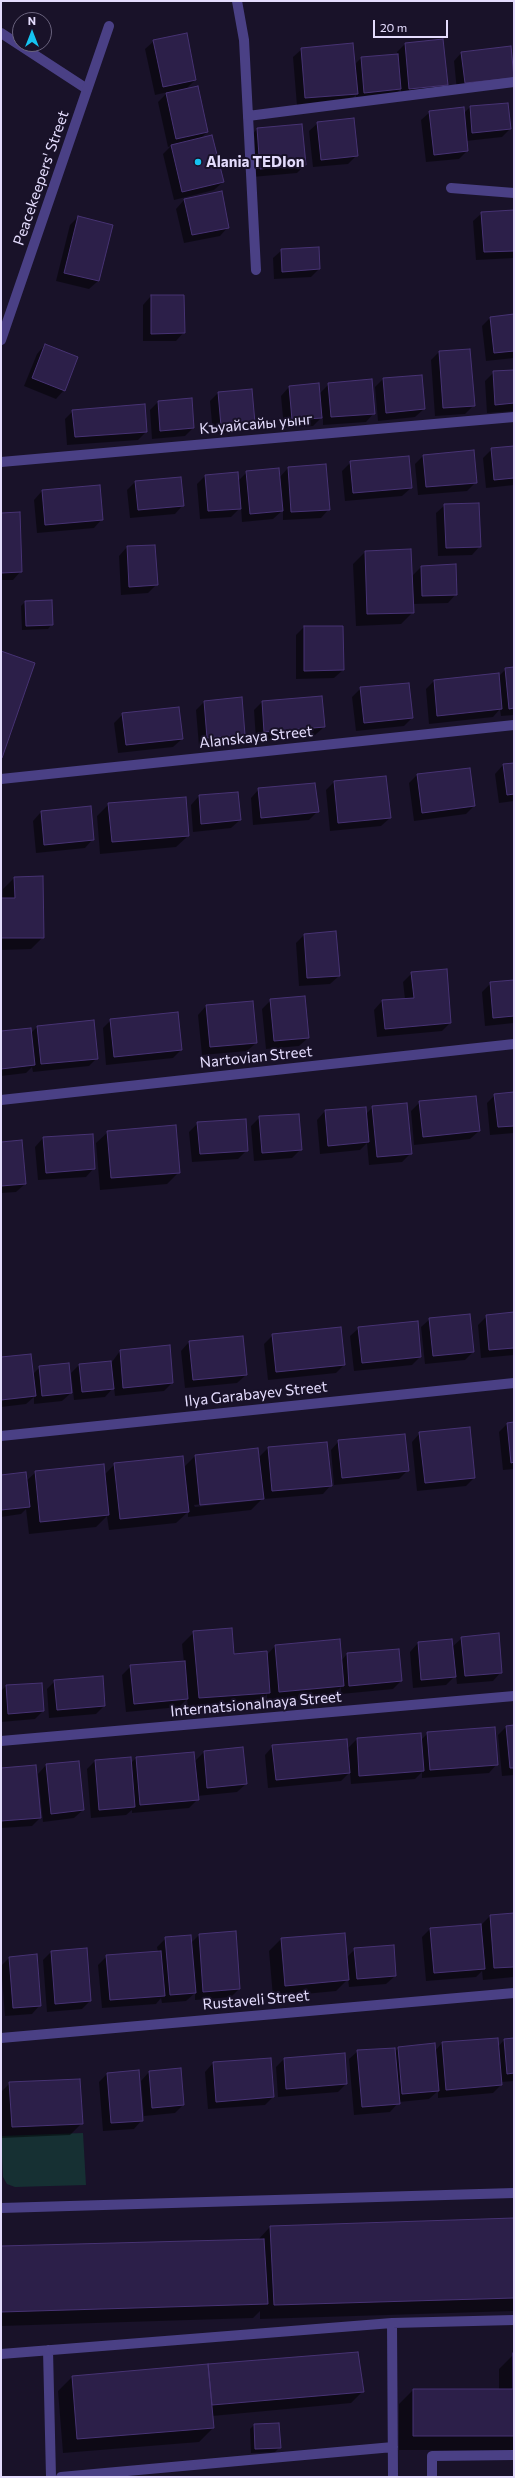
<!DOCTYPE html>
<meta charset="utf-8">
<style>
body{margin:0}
#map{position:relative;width:515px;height:2478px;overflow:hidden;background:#191229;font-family:Commissioner,sans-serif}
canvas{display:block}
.frame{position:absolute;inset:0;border:2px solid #e4dcfd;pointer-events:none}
.north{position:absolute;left:12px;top:12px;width:40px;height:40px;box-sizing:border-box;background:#191229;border:1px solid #6a637e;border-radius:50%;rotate:0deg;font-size:11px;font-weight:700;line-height:16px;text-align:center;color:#e4dcfd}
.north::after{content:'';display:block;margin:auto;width:14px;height:18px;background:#15c3f1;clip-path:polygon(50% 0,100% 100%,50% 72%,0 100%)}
.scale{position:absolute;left:373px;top:20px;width:75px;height:18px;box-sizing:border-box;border:2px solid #e4dcfd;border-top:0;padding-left:5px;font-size:12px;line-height:14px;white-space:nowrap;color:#e4dcfd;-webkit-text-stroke:3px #191229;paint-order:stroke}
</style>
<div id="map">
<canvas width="515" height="2478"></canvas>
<div class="frame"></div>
<div class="north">N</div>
<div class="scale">20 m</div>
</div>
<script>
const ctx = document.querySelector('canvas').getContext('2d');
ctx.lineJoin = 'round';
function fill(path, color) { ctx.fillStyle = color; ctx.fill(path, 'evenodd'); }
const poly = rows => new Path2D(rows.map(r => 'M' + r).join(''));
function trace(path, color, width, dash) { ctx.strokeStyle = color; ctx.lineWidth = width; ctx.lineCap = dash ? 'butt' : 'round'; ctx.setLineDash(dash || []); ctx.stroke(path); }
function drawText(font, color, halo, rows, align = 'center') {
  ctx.font = font + ' Commissioner,sans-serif'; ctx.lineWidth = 4; ctx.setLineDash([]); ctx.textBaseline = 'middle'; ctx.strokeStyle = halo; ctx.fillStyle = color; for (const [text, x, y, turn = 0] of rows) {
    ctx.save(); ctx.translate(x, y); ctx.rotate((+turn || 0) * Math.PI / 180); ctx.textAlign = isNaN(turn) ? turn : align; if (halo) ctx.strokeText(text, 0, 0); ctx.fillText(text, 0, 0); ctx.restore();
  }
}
const green = poly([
 [83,2133,86,2185,15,2187,7,2184,3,2177,1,2136]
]);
const shadow = poly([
 [154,41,195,80,186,89,207,132,200,139,223,182,214,190,174,200,163,154,171,146,168,147,158,102,168,92,155,95,145,49],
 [405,44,447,85,438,93,401,97,401,89,392,97,356,101,356,95,348,102,297,106,293,57,302,49,354,65,361,58,397,55,397,52],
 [462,52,513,78,457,91,454,61],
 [470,107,510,129,502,137,466,141,467,151,459,159,426,162,421,120,430,112,463,114],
 [318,123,357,155,348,164,313,167,309,131],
 [301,126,305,165,297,173,252,177,249,138,257,129],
 [184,200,228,227,220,236,184,243,176,209],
 [514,211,514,258,476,260,473,221,482,213],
 [78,217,98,281,89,289,56,281,70,225],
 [282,250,319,269,311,277,274,279,273,258],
 [151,296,184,332,176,341,143,341,143,305],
 [514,315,514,358,486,361,482,326,490,318],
 [45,345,64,390,56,399,24,386,37,354],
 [439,352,474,405,465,414,435,416,431,360],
 [514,371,514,411,487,413,485,381,494,372],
 [383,379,424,409,415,417,378,421,375,387],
 [318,384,319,394,329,384,374,413,366,422,323,425,323,416,313,426,284,428,281,396,289,387],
 [218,393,254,422,246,431,213,434,210,401],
 [158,402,193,428,185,436,152,439,150,410],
 [73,411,146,432,138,440,67,445,65,419],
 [514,447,514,485,486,488,483,458,492,449],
 [423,456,476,482,467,491,418,495,415,464],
 [351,462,411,488,402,496,345,501,342,471],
 [288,468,329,509,321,518,283,520,283,510,273,519,242,522,241,507,231,517,200,519,197,484,205,476,237,482,247,472,279,478],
 [135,482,183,505,175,514,130,518,127,490],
 [42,491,102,519,94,528,37,533,34,500],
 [445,505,480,546,472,555,438,556,436,513],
 [1,514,21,571,13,580,1,580],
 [127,547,157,584,148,593,121,595,119,556],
 [410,550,412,576,421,567,456,594,448,603,413,604,413,612,401,624,356,626,353,564,365,552],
 [51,601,52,624,48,629,22,630,21,606,25,602],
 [304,627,342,627,343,670,334,678,296,679,296,635],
 [514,668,514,715,501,716,500,709,493,717,429,724,426,689,434,681,498,677,506,669],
 [361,688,412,718,404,726,356,731,352,697],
 [321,697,324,727,315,735,256,740,254,710,262,702],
 [204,702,244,734,236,743,199,746,196,710],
 [123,714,182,739,173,747,118,753,114,723],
 [514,764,514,801,499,803,495,774,503,765],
 [417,775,474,806,466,814,414,821,409,783],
 [334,782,390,818,381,826,330,831,326,790],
 [259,789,317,812,309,820,253,825,251,798],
 [237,793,240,820,231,828,193,832,191,805,199,796],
 [109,804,188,836,176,847,100,854,97,816],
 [41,812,93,839,85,848,36,853,33,821],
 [14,878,43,937,31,949,1,950,3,889],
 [335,932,339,976,330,984,299,986,296,943,304,935],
 [412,973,450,1023,442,1031,377,1037,374,1010,382,1001,405,999,403,982],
 [514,981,514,1023,485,1026,482,992,491,983],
 [271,1000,308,1038,299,1046,266,1049,262,1009],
 [206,1006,256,1043,247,1051,202,1055,198,1015],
 [111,1020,181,1050,173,1058,106,1065,103,1028],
 [37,1027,97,1058,89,1066,33,1072,32,1067,26,1073,1,1076,1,1032,31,1033],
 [514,1093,514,1133,490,1135,487,1103,495,1095],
 [420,1102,479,1131,470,1139,414,1145,411,1111],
 [373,1107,411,1153,402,1162,369,1165,367,1143,360,1150,320,1154,317,1120,325,1111,366,1114],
 [260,1117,301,1149,292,1158,254,1161,251,1126],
 [198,1123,247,1150,238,1159,192,1162,189,1132],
 [108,1132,179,1172,167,1184,100,1190,96,1143],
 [43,1138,94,1168,86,1177,38,1180,35,1147],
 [1,1143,25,1184,16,1192,1,1193],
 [514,1313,514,1355,481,1358,478,1325,487,1316],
 [430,1319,473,1352,465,1360,425,1364,421,1327],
 [359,1328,420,1357,412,1365,354,1371,350,1336],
 [273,1335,344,1365,336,1373,268,1380,264,1344],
 [242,1337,246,1375,237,1383,185,1388,181,1351,189,1342],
 [169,1346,172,1383,164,1391,115,1396,114,1387,105,1397,74,1400,71,1373,79,1365,112,1362,120,1351],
 [1,1358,32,1375,40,1367,71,1393,62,1401,34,1404,34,1397,26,1404,1,1407],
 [514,1423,514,1469,503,1470,499,1432,507,1424],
 [420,1433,474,1478,466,1486,417,1491,412,1442],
 [339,1441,407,1471,399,1479,334,1485,331,1450],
 [268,1448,331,1485,323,1494,264,1499,264,1497,251,1510,188,1517,188,1512,176,1523,109,1530,107,1516,96,1527,29,1534,26,1509,21,1514,1,1517,1,1476,26,1481,36,1472,104,1475,115,1464,183,1468,195,1456,258,1449,258,1458],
 [251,1499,251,1501,195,1507,194,1505],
 [194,1632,233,1655,266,1656,275,1646,341,1661,347,1654,398,1650,401,1681,393,1689,341,1694,341,1687,331,1697,267,1703,267,1694,257,1704,188,1710,187,1699,179,1707,126,1712,122,1675,131,1666,184,1662,182,1644],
 [462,1638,501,1672,493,1681,457,1684,456,1675,446,1685,413,1688,410,1652,418,1643,452,1640,452,1647],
 [55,1681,104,1706,96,1714,49,1718,47,1689],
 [41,1684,43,1711,35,1719,1,1722,1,1691,6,1686],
 [514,1726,514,1775,502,1776,498,1735,506,1727],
 [428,1733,497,1764,489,1773,422,1778,422,1772,415,1779,351,1784,350,1772,341,1781,268,1788,265,1755,273,1746,347,1749,357,1739,420,1734,421,1740],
 [243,1749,246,1784,237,1792,197,1796,198,1799,189,1808,132,1813,132,1810,126,1815,91,1818,87,1769,95,1761,131,1763,136,1758,194,1762,204,1752],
 [46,1765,83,1810,74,1818,43,1822,38,1774],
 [1,1769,40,1818,32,1826,1,1828],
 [514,1914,514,1977,483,1980,482,1971,476,1977,426,1981,422,1937,430,1929,481,1925,490,1916],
 [344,1934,346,1958,355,1949,395,1976,386,1984,349,1987,348,1979,336,1991,273,1997,269,1951,281,1939],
 [199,1935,239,1989,231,1997,195,2000,195,1993,186,2001,162,2003,161,1998,156,2004,102,2008,98,1965,107,1956,158,1952,157,1947,166,1938,191,1943],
 [86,1949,90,2001,82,2009,47,2012,43,1960,51,1952],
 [9,1958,40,2005,32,2014,5,2016,1,1966],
 [514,2039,514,2081,501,2082,501,2085,493,2093,438,2098,438,2091,429,2099,399,2102,390,2112,354,2115,349,2059,358,2051,394,2052,399,2048,435,2051,442,2043,498,2047,504,2040],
 [270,2059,273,2097,265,2105,208,2109,205,2072,213,2063],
 [284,2059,346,2084,338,2092,278,2097,276,2067],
 [149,2072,183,2105,175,2113,144,2116,141,2081],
 [107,2074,142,2120,134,2129,103,2131,99,2082],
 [10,2083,82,2123,70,2135,1,2138,1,2092],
 [514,2219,514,2311,260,2319,260,2311,253,2318,1,2326,1,2247,257,2241,270,2227],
 [358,2353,363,2391,351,2403,212,2416,213,2428,199,2442,63,2453,58,2391,72,2377],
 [514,2354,514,2450,399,2450,399,2404,413,2390,499,2390,499,2369],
 [254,2425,279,2448,275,2452,251,2453,250,2429]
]);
const building = poly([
 [187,33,196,80,163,87,153,40,187,33],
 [443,39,448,85,409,89,405,43,443,39],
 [353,43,358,94,305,98,301,48,353,43],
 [511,46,514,78,465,83,461,52,511,46],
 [398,54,401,89,364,93,361,57,398,54],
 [198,86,208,132,176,139,166,93,198,86],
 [508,103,511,129,472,133,470,106,508,103],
 [464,107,468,151,434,155,429,111,464,107],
 [354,118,358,156,321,160,317,122,354,118],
 [302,124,306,165,260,169,257,128,302,124],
 [212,135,224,182,182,192,171,145,212,135],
 [222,191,229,228,192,235,184,199,222,191],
 [514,210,514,251,484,252,481,212,514,210],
 [78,216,113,225,99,281,64,273,78,216],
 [319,247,320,269,282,272,281,249,319,247],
 [151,295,184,295,185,333,151,334,151,295],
 [514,314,514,351,494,353,490,317,514,314],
 [45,344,78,357,65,391,32,378,45,344],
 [470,349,475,406,443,408,439,351,470,349],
 [514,370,514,403,495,405,493,371,514,370],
 [422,375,425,409,386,413,383,378,422,375],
 [372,379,375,414,331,417,328,383,372,379],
 [319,383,322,418,292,420,289,386,319,383],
 [252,389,255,423,221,426,218,392,252,389],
 [192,398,194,428,160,431,158,401,192,398],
 [145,404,147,432,75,437,72,410,145,404],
 [514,446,514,478,494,480,491,448,514,446],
 [474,450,477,483,426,487,423,455,474,450],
 [409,456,412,488,353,493,350,461,409,456],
 [326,464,330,510,291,512,288,467,326,464],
 [279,468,283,511,250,514,246,471,279,468],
 [238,472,241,509,208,511,205,475,238,472],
 [181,477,184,506,138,510,135,481,181,477],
 [100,485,103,520,45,525,42,490,100,485],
 [479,503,481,547,446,548,444,504,479,503],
 [20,512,22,572,1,573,1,513,20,512],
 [155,545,158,585,129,587,127,546,155,545],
 [411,549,414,613,367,614,365,551,411,549],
 [456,564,457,595,422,596,421,566,456,564],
 [52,600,53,625,26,626,25,601,52,600],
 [304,626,343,626,344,670,304,671,304,626],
 [1,651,35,663,2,758,1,758,1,651],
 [514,667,514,708,509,709,505,668,514,667],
 [499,673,502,709,437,716,434,680,499,673],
 [409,683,413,718,364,723,360,687,409,683],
 [322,696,325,727,264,732,262,701,322,696],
 [242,697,245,735,207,738,204,701,242,697],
 [179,707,183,739,126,745,122,713,179,707],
 [514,763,514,794,507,795,503,764,514,763],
 [470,768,475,806,422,813,417,774,470,768],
 [386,776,391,818,338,823,334,781,386,776],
 [315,783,319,812,261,818,258,788,315,783],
 [238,792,241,820,201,824,199,795,238,792],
 [186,797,189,836,112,842,108,803,186,797],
 [91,806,94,840,44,845,41,811,91,806],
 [43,876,44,938,1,938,1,898,15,898,14,877,43,876],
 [336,931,340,976,307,978,304,934,336,931],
 [447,969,451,1023,385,1029,382,1000,414,998,411,972,447,969],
 [514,980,514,1016,493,1018,490,982,514,980],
 [305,996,309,1038,274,1041,270,999,305,996],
 [253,1001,257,1043,210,1047,206,1005,253,1001],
 [178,1012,182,1050,114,1057,110,1019,178,1012],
 [94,1020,98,1059,41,1064,37,1026,94,1020],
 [31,1028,35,1065,1,1069,1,1031,31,1028],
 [514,1092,514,1126,498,1127,494,1094,514,1092],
 [476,1096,480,1131,423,1137,419,1101,476,1096],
 [407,1103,412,1154,377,1157,372,1106,407,1103],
 [366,1107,369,1142,328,1146,325,1110,366,1107],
 [299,1114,302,1150,262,1153,259,1116,299,1114],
 [246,1119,248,1151,200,1154,197,1122,246,1119],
 [176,1125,180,1173,111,1178,107,1131,176,1125],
 [93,1134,95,1169,46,1173,43,1137,93,1134],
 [22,1140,26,1184,1,1186,1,1142,22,1140],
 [514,1312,514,1348,489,1350,486,1315,514,1312],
 [470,1314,474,1352,433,1356,429,1318,470,1314],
 [418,1321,421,1357,362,1363,358,1327,418,1321],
 [341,1327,345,1365,276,1372,272,1334,341,1327],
 [243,1336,247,1375,193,1380,189,1341,243,1336],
 [170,1345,173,1383,123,1388,120,1350,170,1345],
 [31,1354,36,1396,1,1400,1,1357,31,1354],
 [111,1361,114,1389,82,1392,79,1364,111,1361],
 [69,1363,72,1393,42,1396,39,1366,69,1363],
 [514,1422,514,1462,511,1463,507,1423,514,1422],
 [470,1427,475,1478,425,1483,419,1432,470,1427],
 [405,1434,409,1471,342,1478,338,1440,405,1434],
 [327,1442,332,1486,272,1491,268,1447,327,1442],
 [258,1448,264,1499,200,1505,195,1455,258,1448],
 [183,1456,189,1512,120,1519,114,1463,183,1456],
 [104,1464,109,1515,40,1522,35,1471,104,1464],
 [26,1472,30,1507,1,1510,1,1475,26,1472],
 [232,1628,234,1654,267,1651,270,1693,199,1698,193,1631,232,1628],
 [499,1633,502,1673,465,1676,461,1637,499,1633],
 [340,1639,344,1686,279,1692,275,1645,340,1639],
 [452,1639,456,1677,421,1680,418,1642,452,1639],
 [399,1649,402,1681,349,1686,347,1653,399,1649],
 [185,1661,188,1699,134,1704,130,1665,185,1661],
 [103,1676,105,1706,57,1710,54,1680,103,1676],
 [42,1683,44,1711,8,1714,6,1685,42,1683],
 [514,1725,514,1768,510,1768,506,1726,514,1725],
 [495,1727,498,1765,430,1770,427,1732,495,1727],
 [421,1733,424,1771,359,1776,357,1738,421,1733],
 [347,1739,350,1773,276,1780,272,1745,347,1739],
 [243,1747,247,1784,207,1788,204,1751,243,1747],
 [194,1752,199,1800,140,1805,136,1757,194,1752],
 [131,1757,135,1807,99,1810,95,1760,131,1757],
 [79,1761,84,1810,51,1814,46,1764,79,1761],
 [36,1765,41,1818,1,1821,1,1768,36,1765],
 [514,1913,514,1967,494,1968,490,1915,514,1913],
 [481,1924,485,1969,434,1973,430,1928,481,1924],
 [236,1931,240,1989,203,1992,199,1934,236,1931],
 [345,1933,349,1980,285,1986,281,1938,345,1933],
 [191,1935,196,1993,170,1995,165,1937,191,1935],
 [394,1945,396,1976,357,1979,354,1948,394,1945],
 [87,1948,91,2001,55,2004,51,1951,87,1948],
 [161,1951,165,1996,110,2000,106,1955,161,1951],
 [37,1954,41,2006,13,2008,9,1957,37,1954],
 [498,2038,502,2085,446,2090,442,2042,498,2038],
 [514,2038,514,2073,507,2074,504,2039,514,2038],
 [435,2043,439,2091,402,2094,398,2047,435,2043],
 [395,2048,400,2104,362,2107,357,2050,395,2048],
 [345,2053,347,2084,286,2089,284,2058,345,2053],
 [271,2058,274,2097,216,2102,213,2062,271,2058],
 [181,2068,184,2105,152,2108,149,2071,181,2068],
 [139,2070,143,2121,111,2123,107,2073,139,2070],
 [80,2079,83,2124,12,2127,9,2082,80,2079],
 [514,2218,514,2298,274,2305,270,2226,514,2218],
 [264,2239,268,2304,1,2312,1,2246,264,2239],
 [358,2352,364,2392,212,2405,208,2364,358,2352],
 [513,2353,514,2436,413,2436,413,2389,513,2389,513,2353],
 [208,2364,214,2428,77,2439,72,2376,208,2364],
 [279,2423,281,2448,255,2449,254,2424,279,2423]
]);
const lane = poly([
 [1,33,87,89],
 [248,116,256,270],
 [451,188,514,193],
 [1,2208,514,2193],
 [392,2323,393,2477],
 [48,2350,51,2477],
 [1,2354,392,2323,514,2320],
 [61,2477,393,2447],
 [432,2477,432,2456,514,2455]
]);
const street = poly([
 [237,1,244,40,248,116,514,82],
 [1,340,109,26],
 [1,462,514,417],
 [1,779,514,725],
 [1,1100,514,1044],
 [1,1436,514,1383],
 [1,1741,514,1696],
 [1,2038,514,1993]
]);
const markers = [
 [198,162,4,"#15c3f1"]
];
const poiNames = [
 ["Alania ТEDIon",206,162]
];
const streetNames = [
 ["Peacekeepers' Street",41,178,-71],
 ["Къуайсайы уынг",256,424,-5],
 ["Alanskaya Street",256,737,-6],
 ["Nartovian Street",256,1057,-6],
 ["Ilya Garabayev Street",256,1394,-6],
 ["Internatsionalnaya Street",256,1704,-5],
 ["Rustaveli Street",256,2000,-5]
];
fill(green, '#163033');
fill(shadow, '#0007');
fill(building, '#2c1f49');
trace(building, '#473373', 1);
trace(lane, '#4a4085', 10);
trace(street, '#4a4085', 10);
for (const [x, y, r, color] of markers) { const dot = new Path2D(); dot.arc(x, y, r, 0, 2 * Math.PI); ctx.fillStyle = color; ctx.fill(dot); trace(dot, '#191229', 1.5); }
drawText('bold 15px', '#e4dcfd', '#191229', poiNames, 'left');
drawText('15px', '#e4dcfd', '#191229', streetNames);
</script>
